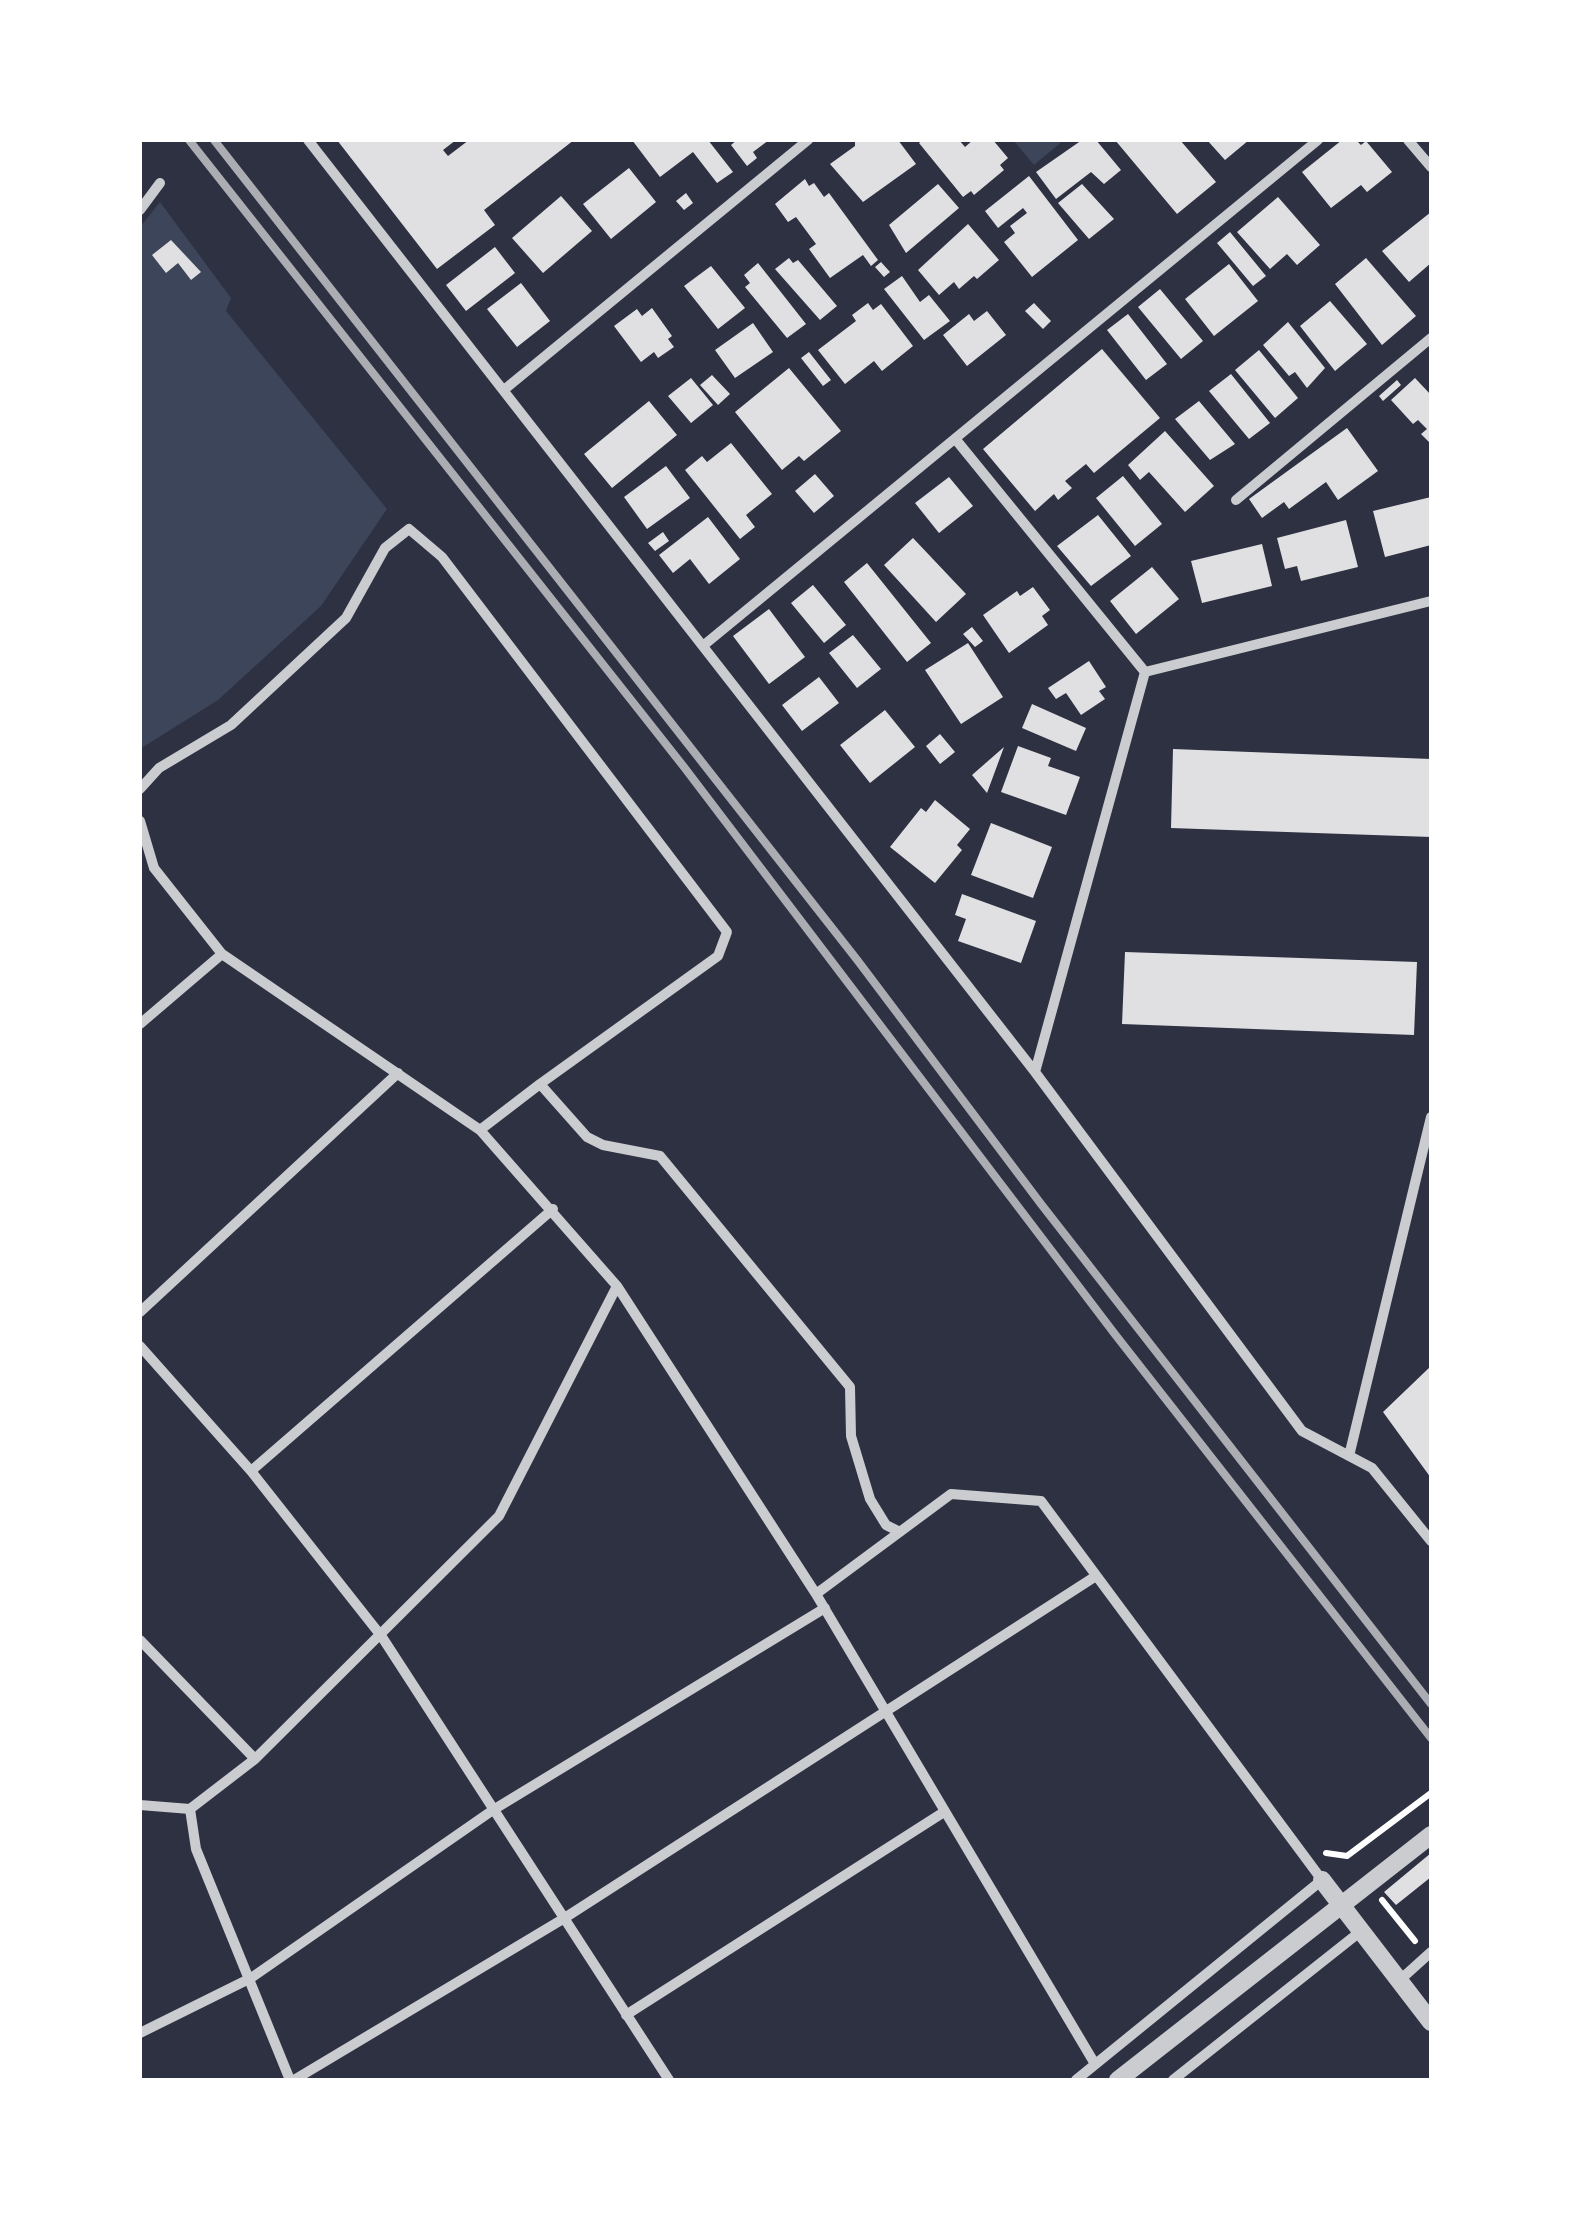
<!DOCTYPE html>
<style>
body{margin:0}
#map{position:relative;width:1571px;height:2220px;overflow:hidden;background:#2d3142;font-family:Lato,sans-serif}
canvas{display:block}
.frame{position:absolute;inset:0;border:142px solid #fff;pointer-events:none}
</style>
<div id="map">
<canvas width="1571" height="2220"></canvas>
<div class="frame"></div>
</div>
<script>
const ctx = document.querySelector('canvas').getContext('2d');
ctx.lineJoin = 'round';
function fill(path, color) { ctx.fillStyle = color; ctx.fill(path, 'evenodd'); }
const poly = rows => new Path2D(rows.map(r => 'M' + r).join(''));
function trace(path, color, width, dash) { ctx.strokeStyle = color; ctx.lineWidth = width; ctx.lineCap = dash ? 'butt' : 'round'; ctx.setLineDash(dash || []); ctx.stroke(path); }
const green = poly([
 [1013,140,1064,140,1034,165],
 [160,202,231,298,226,311,387,509,321,606,218,700,140,749,140,227]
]);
const building = poly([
 [337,140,456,140,443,150,448,156,469,140,574,140,484,210,495,225,437,269],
 [632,140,708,140,733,172,717,183,693,152,660,177],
 [737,140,769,140,753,152,757,158,747,166,731,145],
 [855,140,898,140,916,164,863,202,830,164,855,146],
 [922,140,959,140,965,147,973,140,993,140,1008,158,1000,165,1004,170,974,195,971,191,963,197,919,143],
 [1082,140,1096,140,1121,170,1104,184,1091,172,1056,199,1036,172],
 [1115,140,1180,140,1216,182,1177,214],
 [1207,140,1249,140,1225,160],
 [1342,140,1356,140,1361,145,1366,141,1392,172,1367,192,1361,185,1331,208,1302,172],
 [629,168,656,202,611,239,583,204],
 [1029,176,1078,240,1032,277,1004,242,1015,233,1010,226,1027,213,1023,208,998,228,985,211],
 [805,179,809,186,814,183,824,197,829,193,878,260,871,266,863,255,830,278,809,249,816,244,796,217,788,222,775,204],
 [938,184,959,208,906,253,889,225],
 [1082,184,1114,219,1089,239,1058,203],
 [686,193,693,203,684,210,676,201],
 [561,196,592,231,543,273,512,238],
 [1278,197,1320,245,1297,265,1287,254,1270,269,1237,232],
 [1431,212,1431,263,1409,282,1382,251],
 [968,224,999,260,977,279,974,276,959,289,954,282,939,295,918,270],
 [1230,232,1266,276,1253,286,1217,243],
 [171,240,201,272,191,280,178,263,166,273,152,255],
 [495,247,515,273,466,311,446,285],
 [789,258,793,263,798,260,837,306,820,320,775,269],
 [1366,258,1416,316,1382,345,1335,284],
 [881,262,890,272,884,277,875,267],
 [758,263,806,324,787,338,745,287,750,283,744,275],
 [1229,264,1258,301,1214,336,1185,299],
 [711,266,745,308,718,329,684,286],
 [902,276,920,302,929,295,950,321,924,340,884,289],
 [521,283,550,321,517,347,487,309],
 [1160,289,1203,341,1181,359,1138,307],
 [1330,301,1367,344,1335,371,1300,326],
 [868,303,873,310,881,304,913,346,882,371,874,361,845,384,818,350,856,321,852,315],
 [1034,303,1051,321,1043,329,1025,311],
 [652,308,672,336,668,339,674,347,658,358,654,352,641,362,614,326,637,309,642,316],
 [987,311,1006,335,967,366,943,335,969,314,974,321],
 [1128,314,1167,364,1146,380,1107,330],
 [1288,322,1325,368,1307,388,1295,372,1289,376,1263,345],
 [753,323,773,352,735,378,715,350],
 [1102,349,1160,418,1094,473,1086,464,1065,481,1072,488,1058,500,1054,494,1035,511,983,449],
 [1259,350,1298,398,1275,418,1235,370],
 [809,352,831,380,823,386,801,358],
 [789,368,841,431,804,461,799,456,782,470,735,412],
 [1231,374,1270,423,1249,439,1209,391],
 [712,375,730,394,718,405,700,385],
 [691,378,713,405,691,423,668,396],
 [1415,378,1431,395,1431,444,1421,434,1427,429,1418,420,1413,424,1391,400],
 [1397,380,1401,385,1383,401,1379,396],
 [649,401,677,435,612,488,584,454],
 [1199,401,1235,444,1210,460,1175,419],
 [1347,428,1378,471,1338,500,1326,482,1289,509,1284,502,1262,518,1249,499],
 [1165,431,1214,486,1185,512,1149,472,1140,480,1128,465],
 [731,443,772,494,746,515,755,527,740,539,685,470,702,456,707,462],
 [666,466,690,498,647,529,624,497],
 [815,474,834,496,814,513,795,491],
 [1123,476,1162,524,1135,546,1096,498],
 [949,477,973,506,939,533,915,503],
 [1431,497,1431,545,1385,557,1373,511],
 [1098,515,1131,556,1091,586,1057,546],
 [708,517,740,559,709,584,690,559,673,573,659,555],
 [1346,520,1358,567,1301,581,1297,566,1285,569,1277,538],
 [663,532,669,541,655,551,648,543],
 [913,538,966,594,936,622,884,565],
 [1262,544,1272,586,1202,603,1191,561],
 [867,563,931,643,907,662,844,582],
 [1152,567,1179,599,1136,634,1110,601],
 [813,585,846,625,824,643,791,603],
 [1033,587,1050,610,1042,616,1048,625,1009,653,983,615,1017,591,1020,596],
 [769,609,805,657,769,684,733,636],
 [972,627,983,641,975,647,963,634],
 [853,635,881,669,857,688,829,653],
 [968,643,1003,697,961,724,925,670],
 [1089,661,1106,687,1099,691,1105,699,1081,715,1066,693,1056,699,1048,688],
 [819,677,839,703,802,731,782,705],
 [1032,704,1086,728,1076,751,1022,728],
 [885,710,915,747,870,783,840,745],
 [940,734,955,752,940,764,926,746],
 [1018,746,1051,758,1048,766,1080,777,1066,815,1001,792],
 [1004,747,987,793,972,775],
 [1173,749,1431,759,1431,837,1171,828],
 [935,800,970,829,957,845,962,850,935,883,890,847,921,808,926,812],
 [991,823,1052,847,1033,898,971,875],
 [962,894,1036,921,1021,963,958,941,966,919,955,915],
 [1125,952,1417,962,1414,1035,1122,1024],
 [1431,1366,1431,1478,1383,1412],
 [1431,1853,1431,1877,1396,1905,1384,1892]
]);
const path = poly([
 [1326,1853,1347,1856,1431,1793],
 [1382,1900,1415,1941]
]);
const minor = poly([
 [308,140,1035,1072,1302,1431,1372,1468,1431,1541],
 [1408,140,1431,167],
 [140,210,160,183],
 [505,389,808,140],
 [957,441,1145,672],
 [1236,500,1431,338],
 [704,645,1318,140],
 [140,789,159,768,231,725,346,618,385,548,409,529,442,557,727,932,718,956,540,1084],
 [140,821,154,868,222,954,480,1130,617,1286,816,1594,1095,2064],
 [140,1024,222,954],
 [1035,1072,1145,672,1431,601],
 [480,1130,540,1084,587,1137,603,1145,660,1156,850,1387,851,1436,870,1499,886,1525,898,1531],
 [140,1312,398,1073],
 [140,1346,251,1471,382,1637,669,2080],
 [1349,1456,1431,1117],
 [251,1471,553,1209],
 [816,1594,951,1494,1041,1501,1322,1880,1076,2080],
 [140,1640,255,1759],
 [140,1805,190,1809,255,1759,499,1516,617,1286],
 [190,1809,196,1849,290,2080],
 [1400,1980,1431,1952],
 [626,2015,944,1812],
 [140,2033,251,1978,493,1810,825,1608],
 [294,2080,563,1919,1096,1576],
 [1173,2080,1361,1931]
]);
const tertiary = poly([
 [1322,1880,1431,2022],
 [1118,2080,1431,1835]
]);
const rail = poly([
 [189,140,684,767,1114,1333,1431,1738],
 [214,140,858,961,1041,1204,1431,1704]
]);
fill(green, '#3c4559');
fill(building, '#e0e0e3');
trace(path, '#fff', 6);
trace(minor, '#caccd0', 10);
trace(tertiary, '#caccd0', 18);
trace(rail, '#abadb3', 8);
</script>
